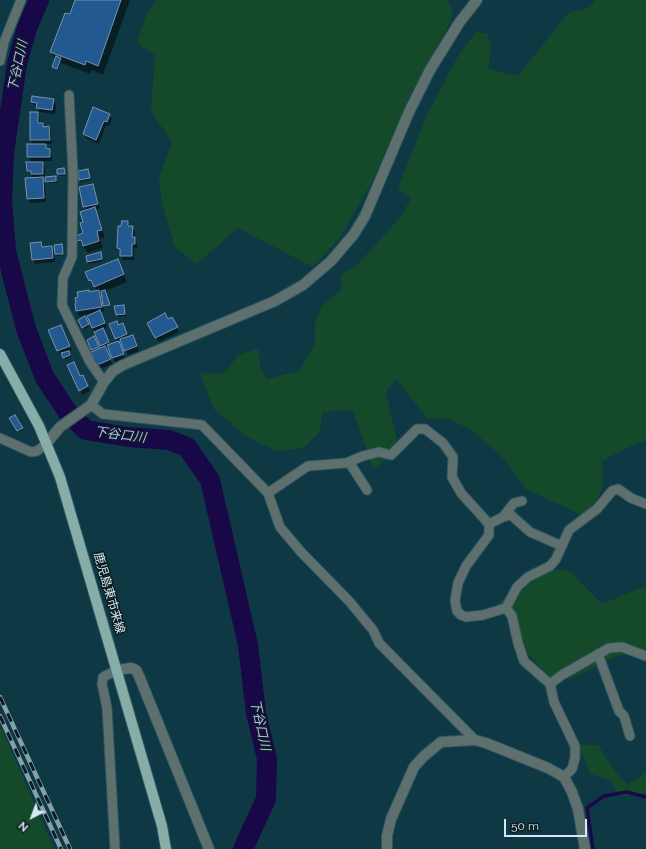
<!DOCTYPE html>
<meta charset="utf-8">
<style>
body{margin:0}
#map{position:relative;width:646px;height:849px;overflow:hidden;background:#0e3944;font-family:Raleway,sans-serif}
canvas{display:block}
.north{position:absolute;left:12px;top:797px;width:40px;height:40px;-webkit-text-stroke:3px #0c1d22;paint-order:stroke;rotate:222deg;font-size:11px;font-weight:700;line-height:16px;text-align:center;color:#d4e9f1}
.north::after{content:'';display:block;margin:auto;width:14px;height:18px;background:#d4e9f1;clip-path:polygon(50% 0,100% 100%,50% 72%,0 100%)}
.scale{position:absolute;left:504px;top:819px;width:83px;height:18px;box-sizing:border-box;border:2px solid #d4e9f1;border-top:0;padding-left:5px;font-size:12px;line-height:14px;white-space:nowrap;color:#d4e9f1;-webkit-text-stroke:3px #0c1d22;paint-order:stroke}
</style>
<div id="map">
<canvas width="646" height="849"></canvas>
<div class="north">N</div>
<div class="scale">50 m</div>
</div>
<script>
const ctx = document.querySelector('canvas').getContext('2d');
ctx.lineJoin = 'round';
function fill(path, color) { ctx.fillStyle = color; ctx.fill(path, 'evenodd'); }
const poly = rows => new Path2D(rows.map(r => 'M' + r).join(''));
function trace(path, color, width, dash) { ctx.strokeStyle = color; ctx.lineWidth = width; ctx.lineCap = dash ? 'butt' : 'round'; ctx.setLineDash(dash || []); ctx.stroke(path); }
function drawText(font, color, halo, rows, align = 'center') {
  ctx.font = font + ' Raleway,"Noto Sans JP",sans-serif'; ctx.lineWidth = 3; ctx.setLineDash([]); ctx.textBaseline = 'middle'; ctx.strokeStyle = halo; ctx.fillStyle = color; for (const [text, x, y, turn = 0] of rows) {
    ctx.save(); ctx.translate(x, y); ctx.rotate((+turn || 0) * Math.PI / 180); ctx.textAlign = isNaN(turn) ? turn : align; if (halo) ctx.strokeText(text, 0, 0); ctx.fillText(text, 0, 0); ctx.restore();
  }
}
const green = poly([
 [156,0,448,0,453,14,450,23,411,93,374,178,339,239,313,267,238,228,197,264,175,247,163,207,159,179,172,142,151,111,155,55,137,43,147,13],
 [596,0,646,0,646,441,635,444,602,461,603,486,588,518,526,489,505,460,473,431,450,419,427,418,396,379,386,392,399,451,373,469,353,410,323,412,319,432,303,448,277,451,247,437,214,409,200,372,220,375,228,369,238,355,258,349,261,369,267,379,299,371,315,344,315,325,321,307,342,289,341,275,357,265,399,219,411,199,398,188,427,115,458,56,476,32,487,34,491,46,488,69,518,76,568,13,590,7],
 [545,569,570,571,602,604,646,586,646,653,616,656,581,674,554,683,524,649,515,635,514,610,488,613,504,598,513,594],
 [0,725,4,734,54,849,0,849],
 [578,745,598,745,614,770,628,785,646,772,646,794,620,796,610,780,591,774]
]);
const shadow = poly([
 [77,0,130,0,103,75,92,70,90,74,61,63,58,70,53,67,56,60,51,52,70,16],
 [54,100,56,105,55,114,40,112,32,102],
 [37,113,40,118,40,124,44,128,49,127,51,132,52,144,45,144,52,154,52,161,42,161,45,167,45,178,55,177,57,183,47,183,46,178,42,178,45,182,46,202,30,203,28,199,34,178,28,171,27,163,32,163,28,157,34,145,31,140],
 [109,115,112,119,109,126,106,125,99,144,86,138,84,134],
 [58,170,64,170,65,176,60,176],
 [88,172,90,180,81,182,80,180],
 [92,185,100,208,95,210,105,237,100,239,103,248,88,253,78,240,85,234,84,223,87,211,80,188],
 [128,222,135,232,134,237,137,243,137,248,134,248,134,260,123,260,118,248,122,227],
 [40,243,43,248,52,247,54,252,55,262,35,264,33,259],
 [55,246,62,246,63,255,57,256],
 [101,255,103,261,89,264,88,262],
 [121,268,127,282,105,291,110,306,105,307,103,303,104,311,100,312,107,327,103,329,110,345,118,342,116,338,118,326,125,329,128,337,133,336,139,351,128,355,122,341,119,342,125,359,115,362,109,348,106,349,112,364,100,369,92,350,95,340,99,350,102,349,88,316,93,313,79,316,77,311,76,298,98,292,89,280],
 [102,292,103,299,100,293],
 [123,306,126,316,118,317,116,307],
 [85,317,89,327,84,329,79,320],
 [171,318,179,332,159,342,149,324],
 [61,326,72,350,68,352,71,357,65,359,63,354,60,355,58,350],
 [80,377,85,381,90,391,82,395,80,390],
 [14,416,23,430,19,432,11,419]
]);
const stream = poly([
 [593,849,587,808,604,796,627,792,646,797]
]);
const river = poly([
 [39,0,27,28,17,64,4,153,2,200,6,251,26,329,45,378,69,414,86,430,128,437,169,440,187,447,210,480,248,645,256,713,267,759,266,799,243,849]
]);
const building = poly([
 [75,0,121,0,98,66,86,61,85,65,50,52,65,13,70,14,75,0],
 [56,56,61,58,57,69,52,67,56,56],
 [32,96,54,99,52,110,36,108,37,103,31,102,32,96],
 [93,107,110,114,107,122,104,121,96,140,83,134,93,107],
 [30,112,38,112,38,123,43,123,43,127,49,126,50,140,30,140,30,112],
 [27,144,46,144,46,148,50,149,50,157,27,157,27,144],
 [26,162,43,162,43,174,31,174,31,171,27,171,26,162],
 [64,168,65,174,57,174,57,169,64,168],
 [88,169,90,178,79,180,78,171,88,169],
 [56,176,56,181,45,182,45,177,56,176],
 [43,177,44,198,27,199,25,178,43,177],
 [93,184,98,204,83,207,79,187,93,184],
 [95,207,102,230,97,231,99,241,83,246,81,240,77,241,76,236,83,233,80,223,83,222,80,212,95,207],
 [122,221,128,221,128,226,133,226,132,237,135,237,135,244,132,244,132,256,120,256,120,249,117,248,118,226,121,226,122,221],
 [41,242,42,247,52,246,53,258,32,260,30,243,41,242],
 [62,244,63,254,55,254,54,245,62,244],
 [101,252,102,259,87,262,86,256,101,252],
 [118,259,124,274,94,287,91,280,89,281,85,272,118,259],
 [89,290,89,292,99,290,102,307,76,311,75,304,76,303,75,298,78,297,77,292,89,290],
 [105,290,110,305,103,306,101,291,105,290],
 [124,305,125,314,116,315,114,306,124,305],
 [100,310,105,323,92,328,87,316,100,310],
 [165,313,168,319,172,317,178,327,155,338,147,323,165,313],
 [85,316,89,324,82,328,78,320,85,316],
 [117,321,118,325,123,323,127,334,115,339,109,324,117,321],
 [61,325,70,346,57,351,48,330,61,325],
 [103,328,109,342,100,346,94,332,103,328],
 [133,335,137,346,124,351,120,339,133,335],
 [94,336,99,347,91,350,87,340,94,336],
 [119,341,124,354,112,358,107,345,119,341],
 [105,346,111,359,97,365,91,352,105,346],
 [69,351,70,355,63,358,61,353,69,351],
 [74,362,80,376,83,375,88,386,79,391,67,365,74,362],
 [15,415,23,428,17,431,9,418,15,415]
]);
const minor = poly([
 [0,61,4,42,21,0],
 [69,95,73,173,72,257,63,278,62,305,90,362,104,382],
 [91,405,103,414,202,425,268,493,280,527,301,552,349,601,373,630,379,643,475,740],
 [0,438,31,452,37,451,46,444],
 [349,462,367,490],
 [268,493,308,466,346,463,363,456,379,452,391,455,417,429,425,429,443,443,453,457,452,477,461,493,489,524,489,535,466,566,458,583,455,601,457,611,461,615,466,617,483,615,506,608,512,616,518,643,524,661,550,684,554,702,575,746,575,758,572,769,564,777],
 [503,517,514,503,522,501],
 [489,524,503,517,511,515,530,532,562,546],
 [506,608,517,587,528,577,550,566,556,559,569,530,597,509,612,491,618,489,631,498,646,504],
 [598,654,619,711,624,716,630,736],
 [550,684,562,675,609,648,622,647,646,656],
 [115,849,107,708,102,684,103,677,117,670]
]);
const tertiary = poly([
 [46,444,60,427,91,405,104,382,113,371,123,365,275,301,303,285,331,261,354,234,365,216,409,112,430,70,459,23,477,0],
 [117,670,131,668,136,670,139,676,209,849],
 [387,849,387,836,391,819,414,767,424,756,441,742,475,740,486,743,548,768,564,777,572,792,578,809,585,849]
]);
const primary = poly([
 [0,354,39,426,60,477,162,826,166,849]
]);
const rail = poly([
 [0,697,70,849],
 [0,716,61,849]
]);
const streetNames = [
 ["鹿児島東市来線",109,593,74]
];
const waterNames = [
 ["下谷口川",18,66,-78],
 ["下谷口川",120,435,7],
 ["下谷口川",260,725,78]
];
fill(green, '#144a2a');
fill(shadow, '#0007');
trace(stream, '#190847', 3.5);
trace(river, '#190847', 20);
fill(building, '#235991');
trace(building, '#7991ac', 1);
trace(minor, '#2e5560', 11);
trace(tertiary, '#2e5560', 12);
trace(primary, '#2e5560', 12);
trace(minor, '#5e706e', 9);
trace(tertiary, '#5e706e', 10);
trace(primary, '#86ada8', 10);
trace(rail, '#83a1ab', 4.5);
trace(rail, '#0c1d22', 3, [9]);
drawText('12px', '#d4e9f1', '#0c1d22', streetNames);
drawText('italic 13px', '#bab9f4', '#0c1d22', waterNames);
</script>
